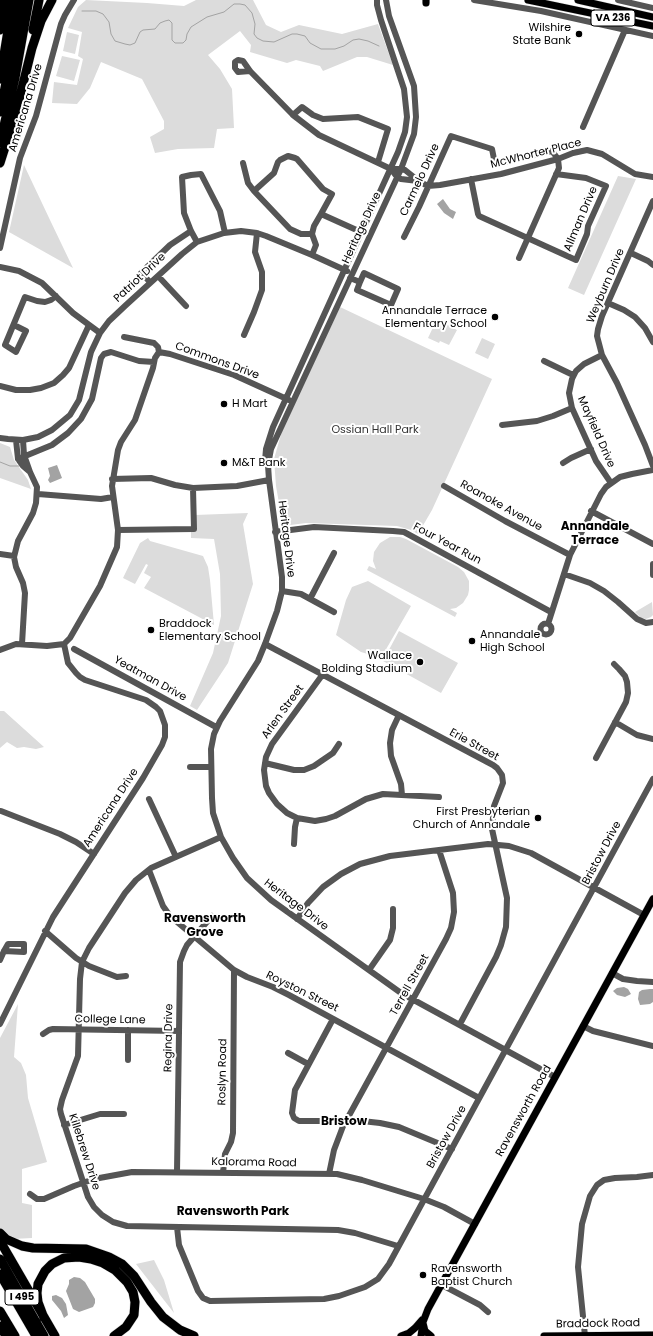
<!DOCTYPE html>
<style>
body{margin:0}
canvas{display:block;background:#fff}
</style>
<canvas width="653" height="1336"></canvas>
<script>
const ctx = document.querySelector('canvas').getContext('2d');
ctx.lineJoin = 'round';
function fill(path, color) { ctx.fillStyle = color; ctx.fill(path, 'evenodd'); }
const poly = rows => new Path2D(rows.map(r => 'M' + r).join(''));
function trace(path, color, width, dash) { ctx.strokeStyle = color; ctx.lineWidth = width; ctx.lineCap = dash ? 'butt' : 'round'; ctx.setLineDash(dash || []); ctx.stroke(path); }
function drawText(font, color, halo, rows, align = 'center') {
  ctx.font = font + ' Poppins,sans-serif'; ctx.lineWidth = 4; ctx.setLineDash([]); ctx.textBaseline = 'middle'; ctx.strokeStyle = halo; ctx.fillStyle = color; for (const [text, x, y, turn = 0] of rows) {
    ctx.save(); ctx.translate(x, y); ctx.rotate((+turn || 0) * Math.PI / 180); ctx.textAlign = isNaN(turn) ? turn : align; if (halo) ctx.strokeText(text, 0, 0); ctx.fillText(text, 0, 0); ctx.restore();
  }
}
const green = poly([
 [86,0,147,3,184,6,196,0,253,0,266,25,281,32,299,25,342,34,378,24,393,65,367,57,357,57,323,71,320,66,296,60,287,63,250,52,251,45,240,31,208,55,220,69,232,89,234,128,217,129,214,148,178,149,155,153,150,137,164,129,164,121,142,79,101,62,90,88,77,104,52,103,54,82,77,85,83,59,78,56,82,32,68,28,78,7],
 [67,32,79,35,75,54,63,51],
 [62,56,80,60,74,81,56,76],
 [24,165,50,220,73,268,9,232],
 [618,176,636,179,584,295,568,288],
 [340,307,492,379,432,510,418,534,411,530,397,526,306,523,283,526,276,486,274,459,282,431],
 [437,319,457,330,449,345,440,341,439,343,428,338],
 [482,338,495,344,488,359,475,353],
 [0,443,10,447,14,460,28,480,31,489,0,478],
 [248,513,243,524,253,584,228,663,197,710,190,706,213,653,221,616,220,574,214,539,191,538,191,531,195,515],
 [390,537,400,537,406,539,458,567,464,572,469,581,469,590,468,595,463,603,456,608,450,609,457,613,455,617,367,570,369,566,376,569,373,561,374,552,380,543],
 [148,538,150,541,203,556,208,567,210,580,214,625,144,588,151,577,144,573,148,565,146,564,135,584,123,578,140,543],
 [368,581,411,606,381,658,361,652,336,635,346,600,352,587],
 [652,602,653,615,651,617,646,619,641,618,635,612],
 [399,631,458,663,441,693,383,661],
 [0,711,4,711,44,747,36,749,24,747,17,748,7,742,0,748],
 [18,1004,14,1057,21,1063,26,1075,28,1098,47,1162,22,1169,22,1203,32,1205,32,1238,13,1239,0,1229,0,1038],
 [154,1260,164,1280,174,1313,136,1264]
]);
const water = poly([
 [443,199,450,209,456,212,453,219,444,213,437,204],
 [57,465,62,478,50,483,48,480,50,476,48,468],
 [624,987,628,989,631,994,625,997,617,995,613,991,617,988],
 [650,989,653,989,653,1002,650,1004,640,1005,638,999,639,992,642,990],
 [74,1277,80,1278,85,1282,95,1299,95,1303,93,1307,79,1312,73,1309,66,1291,69,1284,69,1280],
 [56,1295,62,1298,66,1304,68,1315,64,1318,61,1311,52,1300,52,1296]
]);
const stream = poly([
 [82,11,96,11,103,14,109,22,111,34,115,41,125,44,130,45,135,43,140,32,143,30,155,29,160,23,165,21,169,20,172,23,172,40,175,43,183,43,186,40,187,34,191,27,207,17,224,12,234,4,240,4,245,5,252,13,255,24,254,34,257,38,263,41,274,42,292,34,297,34,305,36,310,43,321,49,335,49,344,46,353,40,359,39,368,41,379,46],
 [0,462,10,466,19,466]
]);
const minor = poly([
 [386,0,389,16,414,86,416,117,414,134,401,169,271,449,268,465,269,480,282,577,282,591,277,611,265,644,258,661,220,721,214,734,211,749,212,798,213,813,221,837,233,858,247,878,271,900,401,993,555,1077],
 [474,0,541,11,653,36],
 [618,0,653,8],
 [250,71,238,72,235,68,235,62,238,60,243,61,250,71,293,115,302,107,313,115,323,119,358,117,388,129,378,162],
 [293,115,319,135,391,169,397,177,401,179,418,181],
 [583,127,625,30],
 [243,163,248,183,254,191],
 [391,169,401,169,405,170,420,182,428,186,440,185,501,174,558,159,573,153,587,150,602,154,635,174,653,177],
 [471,179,478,214,479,216,576,260,587,234,588,226,606,186,586,178,556,174],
 [653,201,602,316,598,329,597,336,602,355,617,383,645,445,653,466],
 [312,234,301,234,290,229,254,191,274,173,278,162,280,160,288,156,295,158,297,159,323,189,332,194,321,214],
 [404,237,419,207,451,136,492,149,495,164,552,151,558,159,559,168,519,258],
 [197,242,191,231,184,213,182,177,191,175,201,174,220,211,225,233],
 [0,248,20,158,36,116,61,24,65,15,74,0],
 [631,253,648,261,653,265],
 [312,255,316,245,312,234,314,226,321,214,361,232],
 [0,267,19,271,42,283,73,313,100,333],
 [158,276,186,306],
 [350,278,360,282,357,290,391,305,398,289,364,273,360,282],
 [150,282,141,273,170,245,191,231],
 [608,303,624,310,635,317,645,328,653,342],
 [14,325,26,331,16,352,5,345,25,297,37,301,45,302,51,300,56,296],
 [244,335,254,312,262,290,262,272,255,252,257,233],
 [124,337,154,343,158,347,159,352],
 [159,352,170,354,234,375,289,400],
 [602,355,584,364,576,371,572,379,569,393,572,408,596,461,611,483],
 [544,361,573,375],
 [0,386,16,390,30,390,41,388,54,383,63,375,69,368,89,325],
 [502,425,537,421,553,416,572,408],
 [0,438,8,439,23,440,38,437,52,430,70,415,79,400,91,352,100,333,109,321,126,305,182,254,197,242,224,233,241,231,257,233,266,236,312,255,347,271],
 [16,440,18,459,23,466,30,472,24,455,23,440],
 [18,459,52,445,68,433,81,419,92,399,101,358,104,354,111,352,139,361,154,362],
 [265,461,266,449,273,427,398,152,405,132,407,117,404,89,381,20,377,5,377,0],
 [563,463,571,458,591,449],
 [112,479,151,478,175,485,193,488,237,486,269,480],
 [444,486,505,521,570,555],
 [38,494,101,499,113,497],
 [591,511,653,544],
 [118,530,194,529,193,488],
 [275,532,314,527,393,531,404,532,551,612],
 [0,554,14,556],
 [653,564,653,575],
 [564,574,590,583,604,591,618,602,637,619,646,623,653,622],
 [282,591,301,594,334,612],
 [310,599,334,553],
 '540.5 629a5.5 5.5 0 1 1 11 0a5.5 5.5 0 1 1-11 0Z',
 [548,624,570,555,601,494,606,487,620,477,632,474,653,470],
 [22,644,25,593,23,583,16,567,14,557,18,541,33,513,36,503,37,487,30,472],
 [265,644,493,765,497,768,502,775,503,783,494,806,492,829,507,898,506,927,501,945,496,957,460,1024],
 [74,649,216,727],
 [0,650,16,644,47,646,64,644,70,638,100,586,117,547,118,530,112,486,118,450,121,442,135,420,153,368,155,358,159,352],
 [323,674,272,744,266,757,264,770,266,786,269,793,277,804,287,813,297,818,315,821,326,819,335,816,366,799,383,794,439,797],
 [399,715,392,730,390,743,391,756,401,784,402,795],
 [615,722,637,735,653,739],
 [596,758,626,702,628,693,627,682,625,676,619,669,614,664],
 [265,763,294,770,304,770,314,766,333,753,339,744],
 [190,767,211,767],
 [149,799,176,857],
 [1,811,60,834,76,842,94,854],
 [221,837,151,868,136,880,125,893,89,948,82,962,80,979,78,1056,62,1100,60,1109,61,1114,88,1197,94,1207,102,1215,113,1222,127,1226,338,1230,355,1233,398,1246],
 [294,844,295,827,297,818],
 [149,870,163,906,170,916,234,970,247,977,273,987,289,995,479,1098],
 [297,919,308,903,323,887,341,874,360,864,390,856,488,844,509,846,531,853,644,915],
 [45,931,76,958,89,966,117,977,126,976],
 [0,960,4,951,8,944,24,944,24,952,4,951],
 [369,970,390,940,393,928,393,909],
 [612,973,623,979,637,981,653,982],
 [333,1019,295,1090,292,1113,294,1118,299,1121,362,1121,380,1123,399,1127,452,1149],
 [0,1024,53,917,143,778,162,745,165,737,165,725,160,711,156,707,146,700,85,680,80,677,76,673,68,663,64,644],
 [583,1026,593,1031,653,1046],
 [128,1030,128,1060],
 [43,1034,49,1030,53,1029,179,1031],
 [288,1053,308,1064],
 [346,1121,446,939,451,928,454,912,453,893,439,850],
 [64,1125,100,1114,124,1114],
 [177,1172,180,962,184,951,187,945,212,916],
 [223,1173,225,1154,231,1142,233,1133,234,970],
 [329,1174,334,1150,345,1121],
 [30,1194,37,1199,44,1199,74,1186,94,1179,132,1172,337,1174,362,1180,424,1199,444,1207,475,1224],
 [177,1227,179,1245,198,1291,203,1298,210,1301,324,1299,339,1296,365,1287,378,1279,389,1264,653,779],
 [442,1285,480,1305,488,1312],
 [585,1336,578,1267,582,1224,590,1196,597,1185,604,1180,615,1178,637,1177,653,1175]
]);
const major = poly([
 [426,0,426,3],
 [528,0,653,26],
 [578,0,653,17],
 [423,1323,425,1331,431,1336],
 [401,1336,409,1333,415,1328,422,1320],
 [421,1336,423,1322,428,1309,653,899],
 [544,1336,653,1335]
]);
const highway = poly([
 [0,30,4,0],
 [33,30,39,0],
 [0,79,13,0],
 [0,112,13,48,21,0],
 [0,143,15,78,29,0],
 [0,163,15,116,32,48,41,21,52,0],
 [0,1233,6,1239,22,1246,33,1248,86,1249,109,1257,122,1264,134,1276,151,1302,163,1317,180,1330,194,1336],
 [0,1241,55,1336],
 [0,1259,44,1336],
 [0,1274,36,1336],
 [0,1311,15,1336],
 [44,1318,38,1302,37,1293,38,1284,45,1271,52,1264,64,1258,79,1257,91,1259,103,1263,115,1270,127,1282,133,1292,135,1302,134,1315,126,1327,114,1336],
 [0,1326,6,1336]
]);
const markers = [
 [579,34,4,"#000"],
 [495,317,4,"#000"],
 [224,404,4,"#000"],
 [224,463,4,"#000"],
 [151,630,4,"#000"],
 [472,641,4,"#000"],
 [420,662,4,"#000"],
 [538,818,4,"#000"],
 [423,1275,4,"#000"]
];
const shields = [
 [613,18,44],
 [22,1297,34]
];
const shieldNames = [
 ["VA 236",613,18],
 ["I 495",22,1297]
];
const poiNames = [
 ["Wilshire",571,28,"right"],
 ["State Bank",571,41,"right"],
 ["Annandale Terrace",487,311,"right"],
 ["Elementary School",487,324,"right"],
 ["H Mart",232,404],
 ["M&T Bank",232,463],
 ["Braddock",159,624],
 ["Elementary School",159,637],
 ["Annandale",480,635],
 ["High School",480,648],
 ["Wallace",412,656,"right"],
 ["Bolding Stadium",412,669,"right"],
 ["First Presbyterian",530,812,"right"],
 ["Church of Annandale",530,825,"right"],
 ["Ravensworth",431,1269],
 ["Baptist Church",431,1282]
];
const streetNames = [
 ["Americana Drive",26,108,-73],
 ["McWhorter Place",536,154,-14],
 ["Carmelo Drive",420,180,-65],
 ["Allman Drive",581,219,-67],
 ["Heritage Drive",362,228,-65],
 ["Patriot Drive",140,278,-43],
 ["Weyburn Drive",606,286,-67],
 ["Commons Drive",217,361,20],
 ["Mayfield Drive",596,432,66],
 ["Roanoke Avenue",501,506,29],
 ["Heritage Drive",286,539,83],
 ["Four Year Run",447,544,28],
 ["Yeatman Drive",150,679,29],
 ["Arlen Street",283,712,-54],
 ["Erie Street",474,745,29],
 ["Americana Drive",111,808,-57],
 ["Bristow Drive",602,853,-62],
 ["Heritage Drive",296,905,37],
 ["Terrell Street",410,985,-61],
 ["Royston Street",302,992,26],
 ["College Lane",110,1020,1],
 ["Regina Drive",169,1038,-89],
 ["Roslyn Road",223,1072,-89],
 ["Ravensworth Road",524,1111,-61],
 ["Bristow Drive",447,1137,-61],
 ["Killebrew Drive",84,1152,72],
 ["Kalorama Road",254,1163,1],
 ["Braddock Road",598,1324,-1]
];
const parkNames = [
 ["Ossian Hall Park",375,430]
];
const neighbourhoodNames = [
 ["Annandale",595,527],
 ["Terrace",595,541],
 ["Ravensworth",205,919],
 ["Grove",205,933],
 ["Bristow",344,1122],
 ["Ravensworth Park",233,1212]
];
fill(green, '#dcdcdc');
fill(water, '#a3a3a3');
trace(stream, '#a3a3a3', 1);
trace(major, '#dbdbdb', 8);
trace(highway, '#dbdbdb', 10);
trace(minor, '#555', 6);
trace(major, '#000', 7);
trace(highway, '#000', 9);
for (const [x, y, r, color] of markers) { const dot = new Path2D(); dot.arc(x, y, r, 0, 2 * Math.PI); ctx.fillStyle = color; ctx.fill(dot); trace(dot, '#fff', 1.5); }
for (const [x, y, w] of shields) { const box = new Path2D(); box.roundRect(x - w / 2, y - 8, w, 16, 3); ctx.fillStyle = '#fff'; ctx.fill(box); trace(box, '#000', 1); }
drawText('bold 10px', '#000', null, shieldNames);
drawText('11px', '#000', '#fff', poiNames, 'left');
drawText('11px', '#000', '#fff', streetNames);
drawText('11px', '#333', '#fff', parkNames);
drawText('bold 12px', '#000', '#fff', neighbourhoodNames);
</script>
